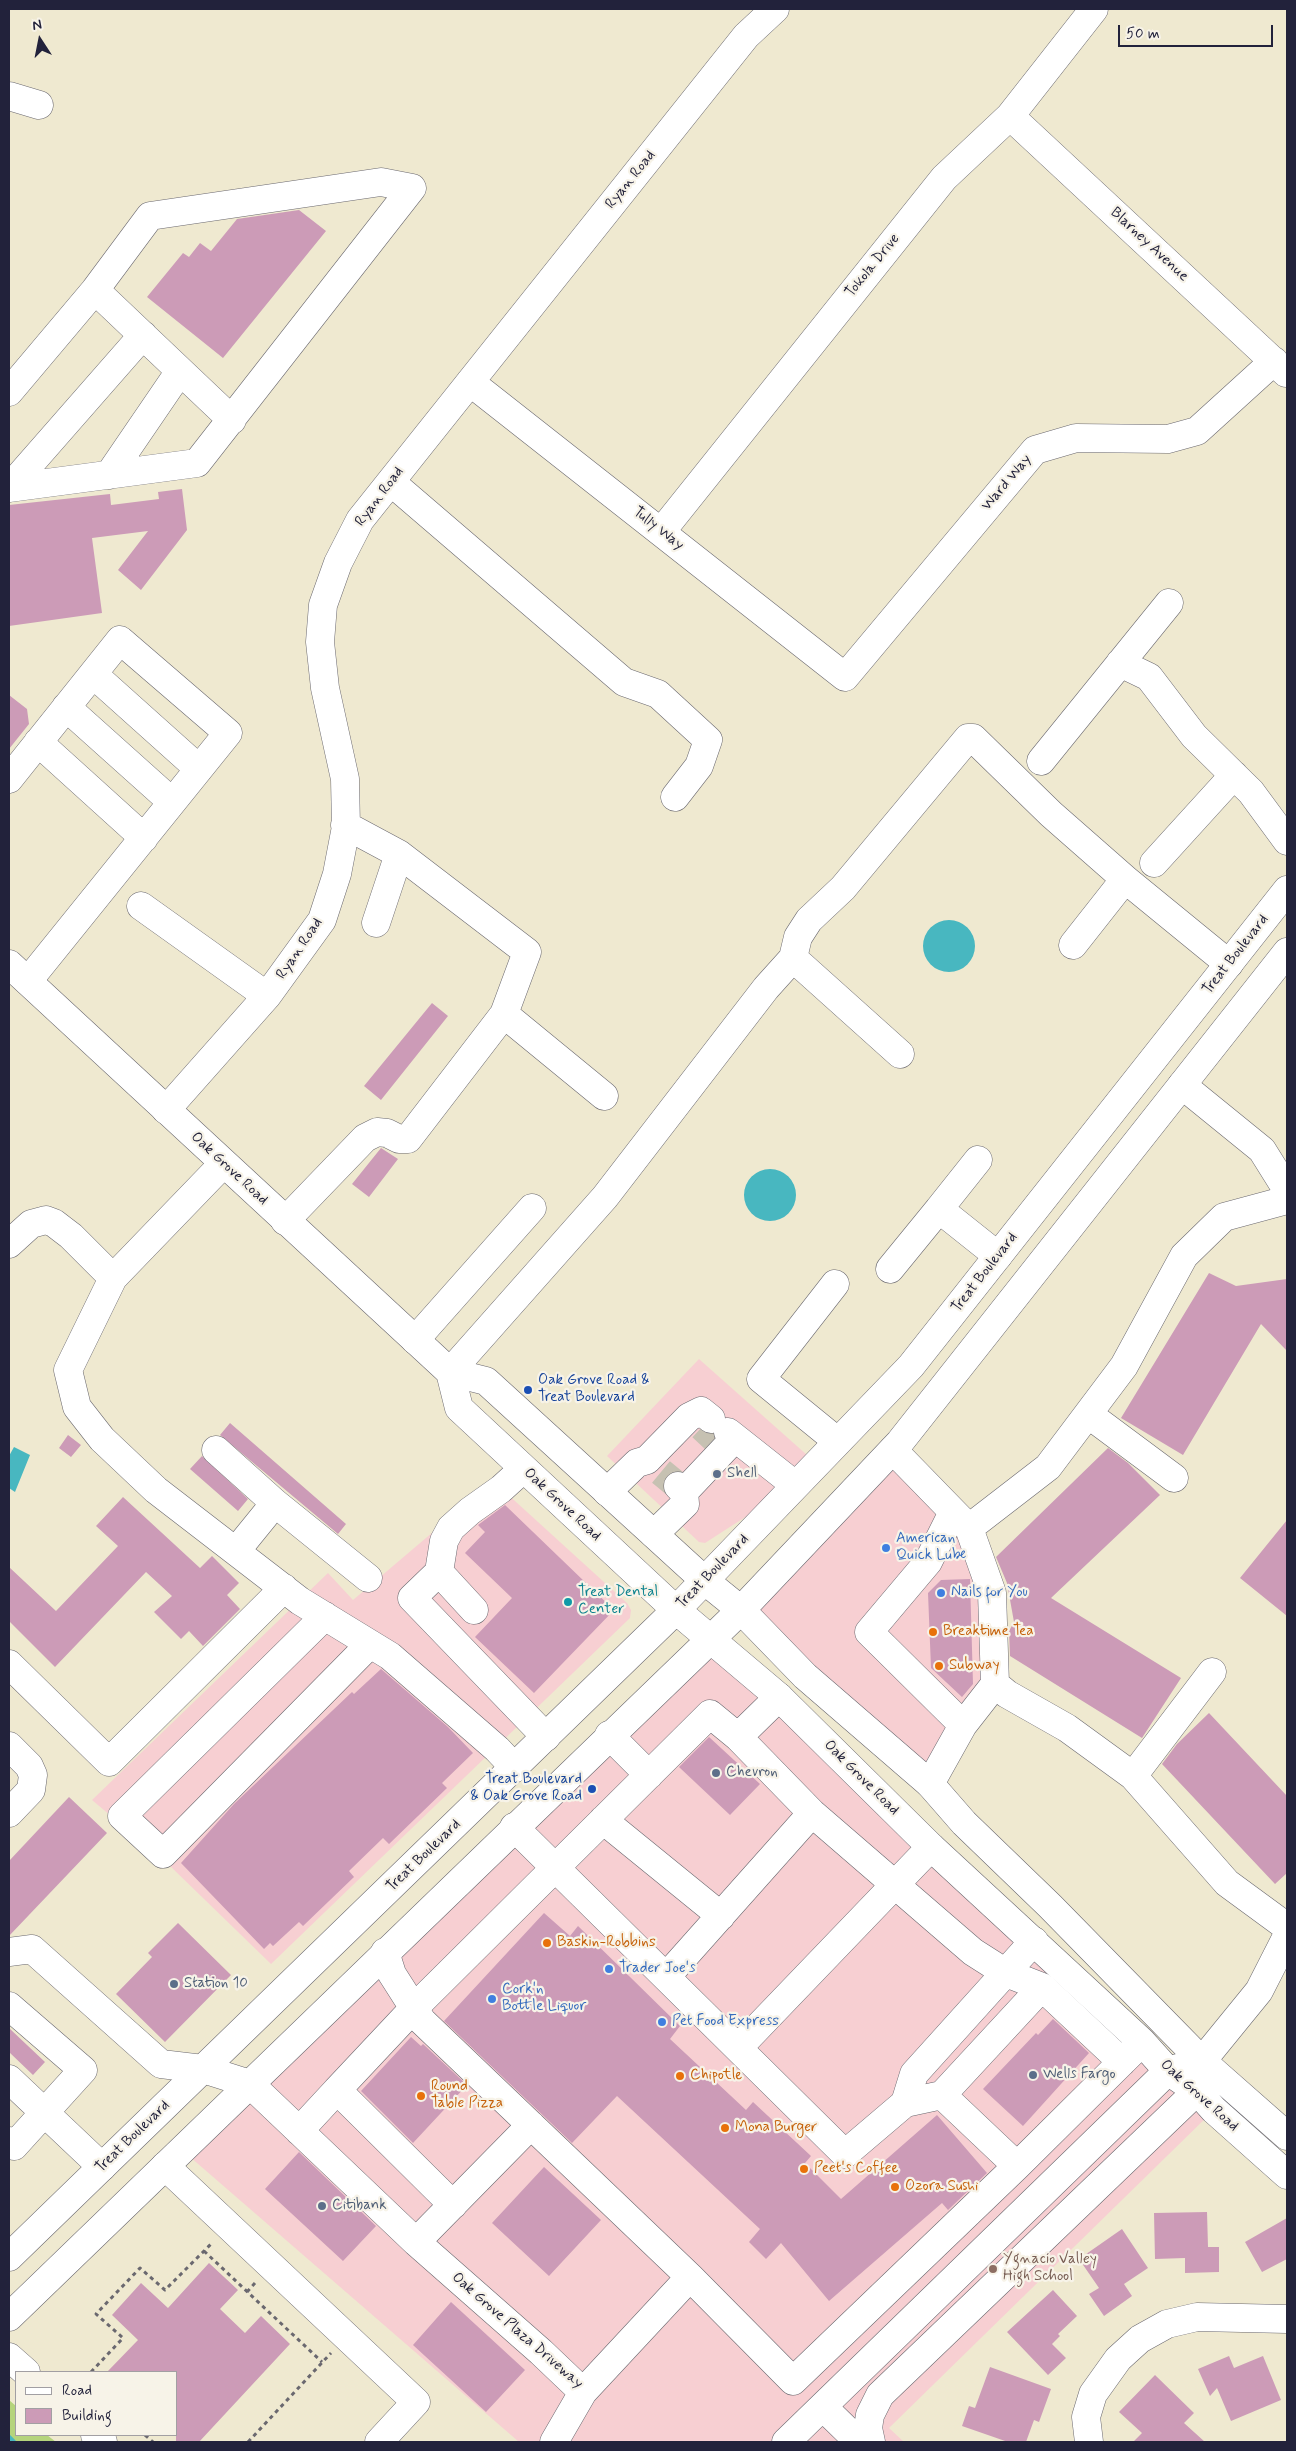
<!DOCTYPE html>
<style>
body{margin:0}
#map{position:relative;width:1296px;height:2451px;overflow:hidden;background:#efe9d0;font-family:Mynerve,sans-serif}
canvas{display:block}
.frame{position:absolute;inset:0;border:10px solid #22223b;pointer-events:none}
.legend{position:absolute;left:15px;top:2371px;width:162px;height:65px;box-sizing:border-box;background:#f7f3e8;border:1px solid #a29fa3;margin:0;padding:6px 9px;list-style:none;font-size:15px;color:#22223b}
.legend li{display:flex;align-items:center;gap:10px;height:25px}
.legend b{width:25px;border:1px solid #a29fa3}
.north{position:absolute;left:15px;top:15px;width:50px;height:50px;-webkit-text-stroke:4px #f7f3e8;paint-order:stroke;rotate:349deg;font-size:14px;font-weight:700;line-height:20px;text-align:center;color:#22223b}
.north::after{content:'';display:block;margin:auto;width:18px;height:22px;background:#22223b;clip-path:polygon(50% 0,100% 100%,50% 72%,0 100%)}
.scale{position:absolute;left:1118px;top:25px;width:155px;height:22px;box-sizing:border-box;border:2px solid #22223b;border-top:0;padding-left:6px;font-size:15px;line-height:18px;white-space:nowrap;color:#22223b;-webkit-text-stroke:4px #f7f3e8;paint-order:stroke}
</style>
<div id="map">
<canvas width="1296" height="2451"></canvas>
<div class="frame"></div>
<ul class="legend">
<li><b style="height:6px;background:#fff"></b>Road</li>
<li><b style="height:14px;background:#cc9bb7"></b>Building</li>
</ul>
<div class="north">N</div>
<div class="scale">50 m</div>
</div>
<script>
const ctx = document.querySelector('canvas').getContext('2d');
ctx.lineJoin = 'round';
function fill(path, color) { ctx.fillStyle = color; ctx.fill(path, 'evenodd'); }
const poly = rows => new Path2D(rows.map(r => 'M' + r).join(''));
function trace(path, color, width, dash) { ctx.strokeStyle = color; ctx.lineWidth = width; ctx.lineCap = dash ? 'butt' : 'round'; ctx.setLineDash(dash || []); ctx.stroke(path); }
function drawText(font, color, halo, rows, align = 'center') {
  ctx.font = font + ' Mynerve,sans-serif'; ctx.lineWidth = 4.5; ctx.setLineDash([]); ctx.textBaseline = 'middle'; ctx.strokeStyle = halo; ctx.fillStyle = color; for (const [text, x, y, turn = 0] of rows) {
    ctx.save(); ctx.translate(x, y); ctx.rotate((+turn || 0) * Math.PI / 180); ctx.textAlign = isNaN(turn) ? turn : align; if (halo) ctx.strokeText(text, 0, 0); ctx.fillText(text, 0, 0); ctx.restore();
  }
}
const built = poly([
 [699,1359,816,1463,795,1485,705,1543,699,1542,607,1456],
 [893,1450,969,1528,993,1667,930,1784,741,1610],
 [493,1481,627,1603,631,1610,630,1618,271,1964,168,1864,92,1800,328,1573,353,1600],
 [711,1638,1214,2110,889,2428,904,2442,519,2442,182,2150]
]);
const green = poly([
 [9,2400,16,2406,16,2435,47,2435,56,2442,9,2442]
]);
const water = poly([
 '923 946a26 26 0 1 1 52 0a26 26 0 1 1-52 0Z',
 '744 1195a26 26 0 1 1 52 0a26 26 0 1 1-52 0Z',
 [14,1447,30,1455,15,1492,9,1488,9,1456]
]);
const stream = poly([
 [9,2438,13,2442]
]);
const building = poly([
 [299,210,326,231,223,358,147,297,183,253,189,257,200,243,211,251,237,219],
 [182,489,187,530,141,590,118,570,148,531,92,538,102,613,9,626,9,505,110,494,111,505,159,499,158,492],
 [9,695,27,709,29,724,9,749],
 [432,1003,448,1016,381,1100,364,1086],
 [381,1148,398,1159,369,1197,352,1184],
 [1209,1273,1236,1286,1287,1279,1287,1351,1261,1324,1183,1455,1121,1418],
 [230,1423,346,1524,338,1534,220,1435],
 [68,1435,81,1445,71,1457,59,1448],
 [1108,1448,1128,1463,1160,1495,1051,1598,1181,1678,1142,1738,1010,1656,1009,1631,1014,1622,1007,1583,996,1557],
 [202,1456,248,1499,238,1511,190,1469],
 [123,1497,200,1568,212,1556,239,1583,227,1595,240,1609,203,1646,189,1631,181,1639,154,1612,172,1596,146,1572,55,1667,9,1621,9,1567,56,1611,118,1546,96,1526],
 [505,1505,614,1610,534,1693,475,1637,512,1598,465,1553,485,1532,478,1525],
 [1287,1520,1287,1616,1240,1578],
 [970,1579,973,1684,962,1697,931,1668,928,1593,941,1580],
 [381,1669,448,1727,473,1753,442,1783,447,1788,389,1844,383,1838,349,1871,354,1877,303,1926,299,1922,273,1946,270,1943,264,1949,181,1863,234,1804,352,1692,354,1694],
 [1209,1713,1287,1796,1287,1873,1275,1884,1162,1764,1177,1744],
 [709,1737,760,1784,730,1815,679,1767],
 [69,1797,107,1833,9,1936,9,1861],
 [544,1913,570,1936,578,1926,680,2026,670,2039,746,2110,753,2102,811,2156,805,2163,841,2199,937,2115,987,2173,948,2210,942,2203,829,2301,781,2243,766,2259,749,2242,760,2229,617,2096,572,2143,444,2021],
 [178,1923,231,1975,165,2042,116,1994,152,1957,148,1953],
 [1053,2019,1089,2053,1023,2126,983,2089,1036,2033,1038,2035],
 [9,2028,45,2062,33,2075,9,2052],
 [411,2037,421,2046,423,2044,467,2085,413,2143,361,2091],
 [299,2152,376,2226,343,2261,265,2189],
 [544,2167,601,2220,549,2276,492,2223],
 [1207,2212,1208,2247,1219,2247,1219,2272,1185,2273,1185,2258,1155,2259,1154,2213],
 [1287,2218,1287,2259,1262,2272,1245,2242],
 [1122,2229,1148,2268,1124,2284,1132,2296,1104,2316,1089,2294,1099,2288,1079,2259],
 [209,2263,238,2290,220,2309,245,2333,261,2316,290,2344,199,2442,176,2442,176,2372,107,2372,138,2340,112,2315,141,2283,168,2308],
 [1053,2290,1077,2316,1058,2334,1060,2336,1052,2344,1066,2358,1048,2375,1007,2332],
 [451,2302,525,2370,486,2412,413,2345],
 [1229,2356,1234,2368,1263,2356,1281,2400,1231,2421,1217,2388,1210,2396,1198,2369],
 [990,2367,1051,2389,1039,2422,1034,2420,1026,2442,1008,2442,962,2426,969,2406,975,2408],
 [1155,2375,1194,2413,1184,2423,1205,2442,1133,2442,1142,2433,1119,2412]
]);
const minorTunnel = poly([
 [702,1427,718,1442],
 [661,1472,678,1486]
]);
const path = poly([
 [204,2251,322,2362],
 [247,2292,255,2283],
 [91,2372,123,2338,96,2314,140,2268,165,2290,213,2242],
 [145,2435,153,2442],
 [248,2442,331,2353]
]);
const minor = poly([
 [9,96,39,105],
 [1010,116,1286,373],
 [95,290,232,420],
 [470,382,845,677,1035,450,1076,438,1168,439,1197,431,1274,361],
 [9,392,95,290,150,216,381,182,412,188,197,463,9,488],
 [109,475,180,371],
 [391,482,624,682,658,694,708,740,699,766,675,797],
 [9,488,143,335],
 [661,532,944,178,1010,116,1094,9],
 [1120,663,1149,677,1194,736,1251,792,1287,841],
 [93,674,199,769],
 [66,707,172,802],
 [38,742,144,838],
 [1041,761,1169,603],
 [9,779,120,640,228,733,28,981],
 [345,825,399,854],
 [1154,863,1234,775],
 [141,906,267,996],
 [376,923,399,854,527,952,504,1014],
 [1073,945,1125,879],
 [793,958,798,937,809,920,843,888,968,738,973,738,1051,814,1125,879,1229,964],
 [1182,1085,1262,1150,1287,1190],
 [166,1110,267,996,322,920,337,874,346,827,345,779,325,688,320,642,323,605,338,563,360,520,746,36,775,9],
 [978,1160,939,1209,998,1256],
 [223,1164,113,1278,68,1370,77,1407,102,1439,156,1490,300,1601,390,1656,497,1749,515,1768],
 [285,1221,365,1138,377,1132,387,1133,399,1139,408,1139,504,1014,604,1096],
 [9,1244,31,1224,46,1220,54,1223,71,1236,113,1278],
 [890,1269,939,1209],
 [835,1284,761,1379,837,1441],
 [415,1340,532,1208],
 [450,1372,605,1197,766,988,793,958,900,1054],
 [1088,1414,1174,1478],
 [728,1432,795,1485],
 [216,1450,275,1503],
 [893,1450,969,1528,992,1593,995,1684,1007,1694,1067,1728,1133,1776,1227,1883,1287,1927],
 [607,1492,637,1463,647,1460,689,1417,701,1411,711,1419],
 [684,1492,735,1438],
 [953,1512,928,1562,869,1632,963,1725],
 [969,1528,1048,1467,1124,1366,1184,1256,1224,1217,1287,1200],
 [654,1534,685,1504,684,1492,678,1486],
 [236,1551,275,1503,368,1578],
 [439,1572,444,1541,451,1528,470,1511,501,1489,523,1469],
 [474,1610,439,1572,412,1598,546,1737],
 [325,1616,122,1816,163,1854,370,1644],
 [9,1664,109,1762,284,1588],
 [609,1735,649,1775],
 [738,1737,779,1697],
 [9,1746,29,1766,33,1775,31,1790,9,1813],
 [1133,1776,1212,1672],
 [930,1784,963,1725,995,1684],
 [603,1820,721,1916],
 [514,1827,845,2154,905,2103],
 [1034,1941,914,2074,905,2103,942,2095,1042,1987],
 [9,1952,32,1949,161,2064,203,2069,250,2084,416,2242,541,2352,583,2392,690,2277,422,2021,392,1974,385,1952],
 [666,1977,812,1813],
 [9,2006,83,2070,14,2146,9,2141],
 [738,2048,931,1847],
 [1202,2061,1259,1991,1287,1936],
 [9,2079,102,2167],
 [942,2095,1017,2166],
 [299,2131,337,2090],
 [165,2166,416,2402,379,2442],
 [453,2205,337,2090,414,2008,710,1714,738,1737,812,1813,973,1952,1006,1973,1042,1987,1122,2062],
 [416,2242,531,2125],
 [690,2277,793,2381,1017,2166,1134,2050],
 [9,2357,26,2372],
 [823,2407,859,2442],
 [95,2435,103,2442],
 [554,2442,583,2392],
 [786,2442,1168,2071,1202,2061,1197,2091,880,2395,870,2415,868,2428,871,2442],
 [1089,2442,1086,2417,1093,2394,1118,2359,1140,2339,1167,2324,1197,2317,1287,2319]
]);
const major = poly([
 [9,964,450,1372,486,1381,704,1580,741,1610,805,1676,930,1784,964,1823,1050,1906,1202,2061,1287,2136],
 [450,1372,459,1408,676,1610,779,1697,931,1847,1142,2042,1168,2071,1197,2091,1214,2110,1287,2175],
 [9,2257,676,1610,911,1366,1287,890],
 [9,2317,741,1610,900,1442,1287,952]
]);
const markers = [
 [528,1390,5,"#1a4fb4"],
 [717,1474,5,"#5c6f8a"],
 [886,1548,5,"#3f7fe0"],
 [941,1593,5,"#3f7fe0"],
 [568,1602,5,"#0f9aa8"],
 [933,1632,5,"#e8710a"],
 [939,1666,5,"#e8710a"],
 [716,1773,5,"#5c6f8a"],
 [592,1789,5,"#1a4fb4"],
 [547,1943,5,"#e8710a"],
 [609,1969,5,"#3f7fe0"],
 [174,1984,5,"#5c6f8a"],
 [492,1999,5,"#3f7fe0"],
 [662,2022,5,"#3f7fe0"],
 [1033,2075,5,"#5c6f8a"],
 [680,2076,5,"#e8710a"],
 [421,2096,5,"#e8710a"],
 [725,2128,5,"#e8710a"],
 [804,2169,5,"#e8710a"],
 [895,2187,5,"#e8710a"],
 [322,2206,5,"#5c6f8a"],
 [993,2269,5,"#8d6e63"]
];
const streetNames = [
 ["Ryan Road",631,180,-51],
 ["Blarney Avenue",1149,245,43],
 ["Tokola Drive",873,266,-51],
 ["Ward Way",1007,483,-50],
 ["Ryan Road",380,497,-53],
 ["Tully Way",658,529,38],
 ["Ryan Road",300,949,-56],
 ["Treat Boulevard",1236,955,-52],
 ["Oak Grove Road",229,1169,43],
 ["Treat Boulevard",985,1273,-52],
 ["Oak Grove Road",562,1505,43],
 ["Treat Boulevard",713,1572,-46],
 ["Oak Grove Road",861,1778,45],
 ["Treat Boulevard",424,1856,-44],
 ["Oak Grove Road",1199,2096,42],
 ["Treat Boulevard",133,2137,-44],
 ["Oak Grove Plaza Driveway",517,2331,41]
];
const transitNames = [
 ["Oak Grove Road &",538,1381],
 ["Treat Boulevard",538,1398],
 ["Treat Boulevard",582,1780,"right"],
 ["& Oak Grove Road",582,1797,"right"]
];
const serviceNames = [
 ["Shell",727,1474],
 ["Chevron",726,1773],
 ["Station 10",184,1984],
 ["Wells Fargo",1043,2075],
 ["Citibank",332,2206]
];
const shopNames = [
 ["American",896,1539],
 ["Quick Lube",896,1556],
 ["Nails for You",951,1593],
 ["Trader Joe's",619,1969],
 ["Cork'n",502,1990],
 ["Bottle Liquor",502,2007],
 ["Pet Food Express",672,2022]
];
const cultureNames = [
 ["Treat Dental",578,1593],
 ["Center",578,1610]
];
const foodNames = [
 ["Breaktime Tea",943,1632],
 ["Subway",949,1666],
 ["Baskin-Robbins",557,1943],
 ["Chipotle",690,2076],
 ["Round",431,2087],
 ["Table Pizza",431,2104],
 ["Mona Burger",735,2128],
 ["Peet's Coffee",814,2169],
 ["Ozora Sushi",905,2187]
];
const educationNames = [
 ["Ygnacio Valley",1003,2260],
 ["High School",1003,2277]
];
fill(built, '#f7cfd2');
fill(green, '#b5d47c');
fill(water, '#48b7c0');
trace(stream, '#48b7c0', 6);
fill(building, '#cc9bb7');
trace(minorTunnel, '#c6c1b2', 28, [28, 14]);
trace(minor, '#6a686f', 29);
trace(major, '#6a686f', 29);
trace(path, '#6a686f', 3, [4, 4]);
trace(minor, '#fff', 28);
trace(major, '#fff', 28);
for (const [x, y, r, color] of markers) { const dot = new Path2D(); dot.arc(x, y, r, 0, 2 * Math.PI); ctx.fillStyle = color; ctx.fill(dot); trace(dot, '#f7f3e8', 2); }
drawText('15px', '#22223b', '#f7f3e8', streetNames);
drawText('15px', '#164399', '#f7f3e8', transitNames, 'left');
drawText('15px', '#4e5e75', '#f7f3e8', serviceNames, 'left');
drawText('15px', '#366cbe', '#f7f3e8', shopNames, 'left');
drawText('15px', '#0d838f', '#f7f3e8', cultureNames, 'left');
drawText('15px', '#c56008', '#f7f3e8', foodNames, 'left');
drawText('15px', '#785e54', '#f7f3e8', educationNames, 'left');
</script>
